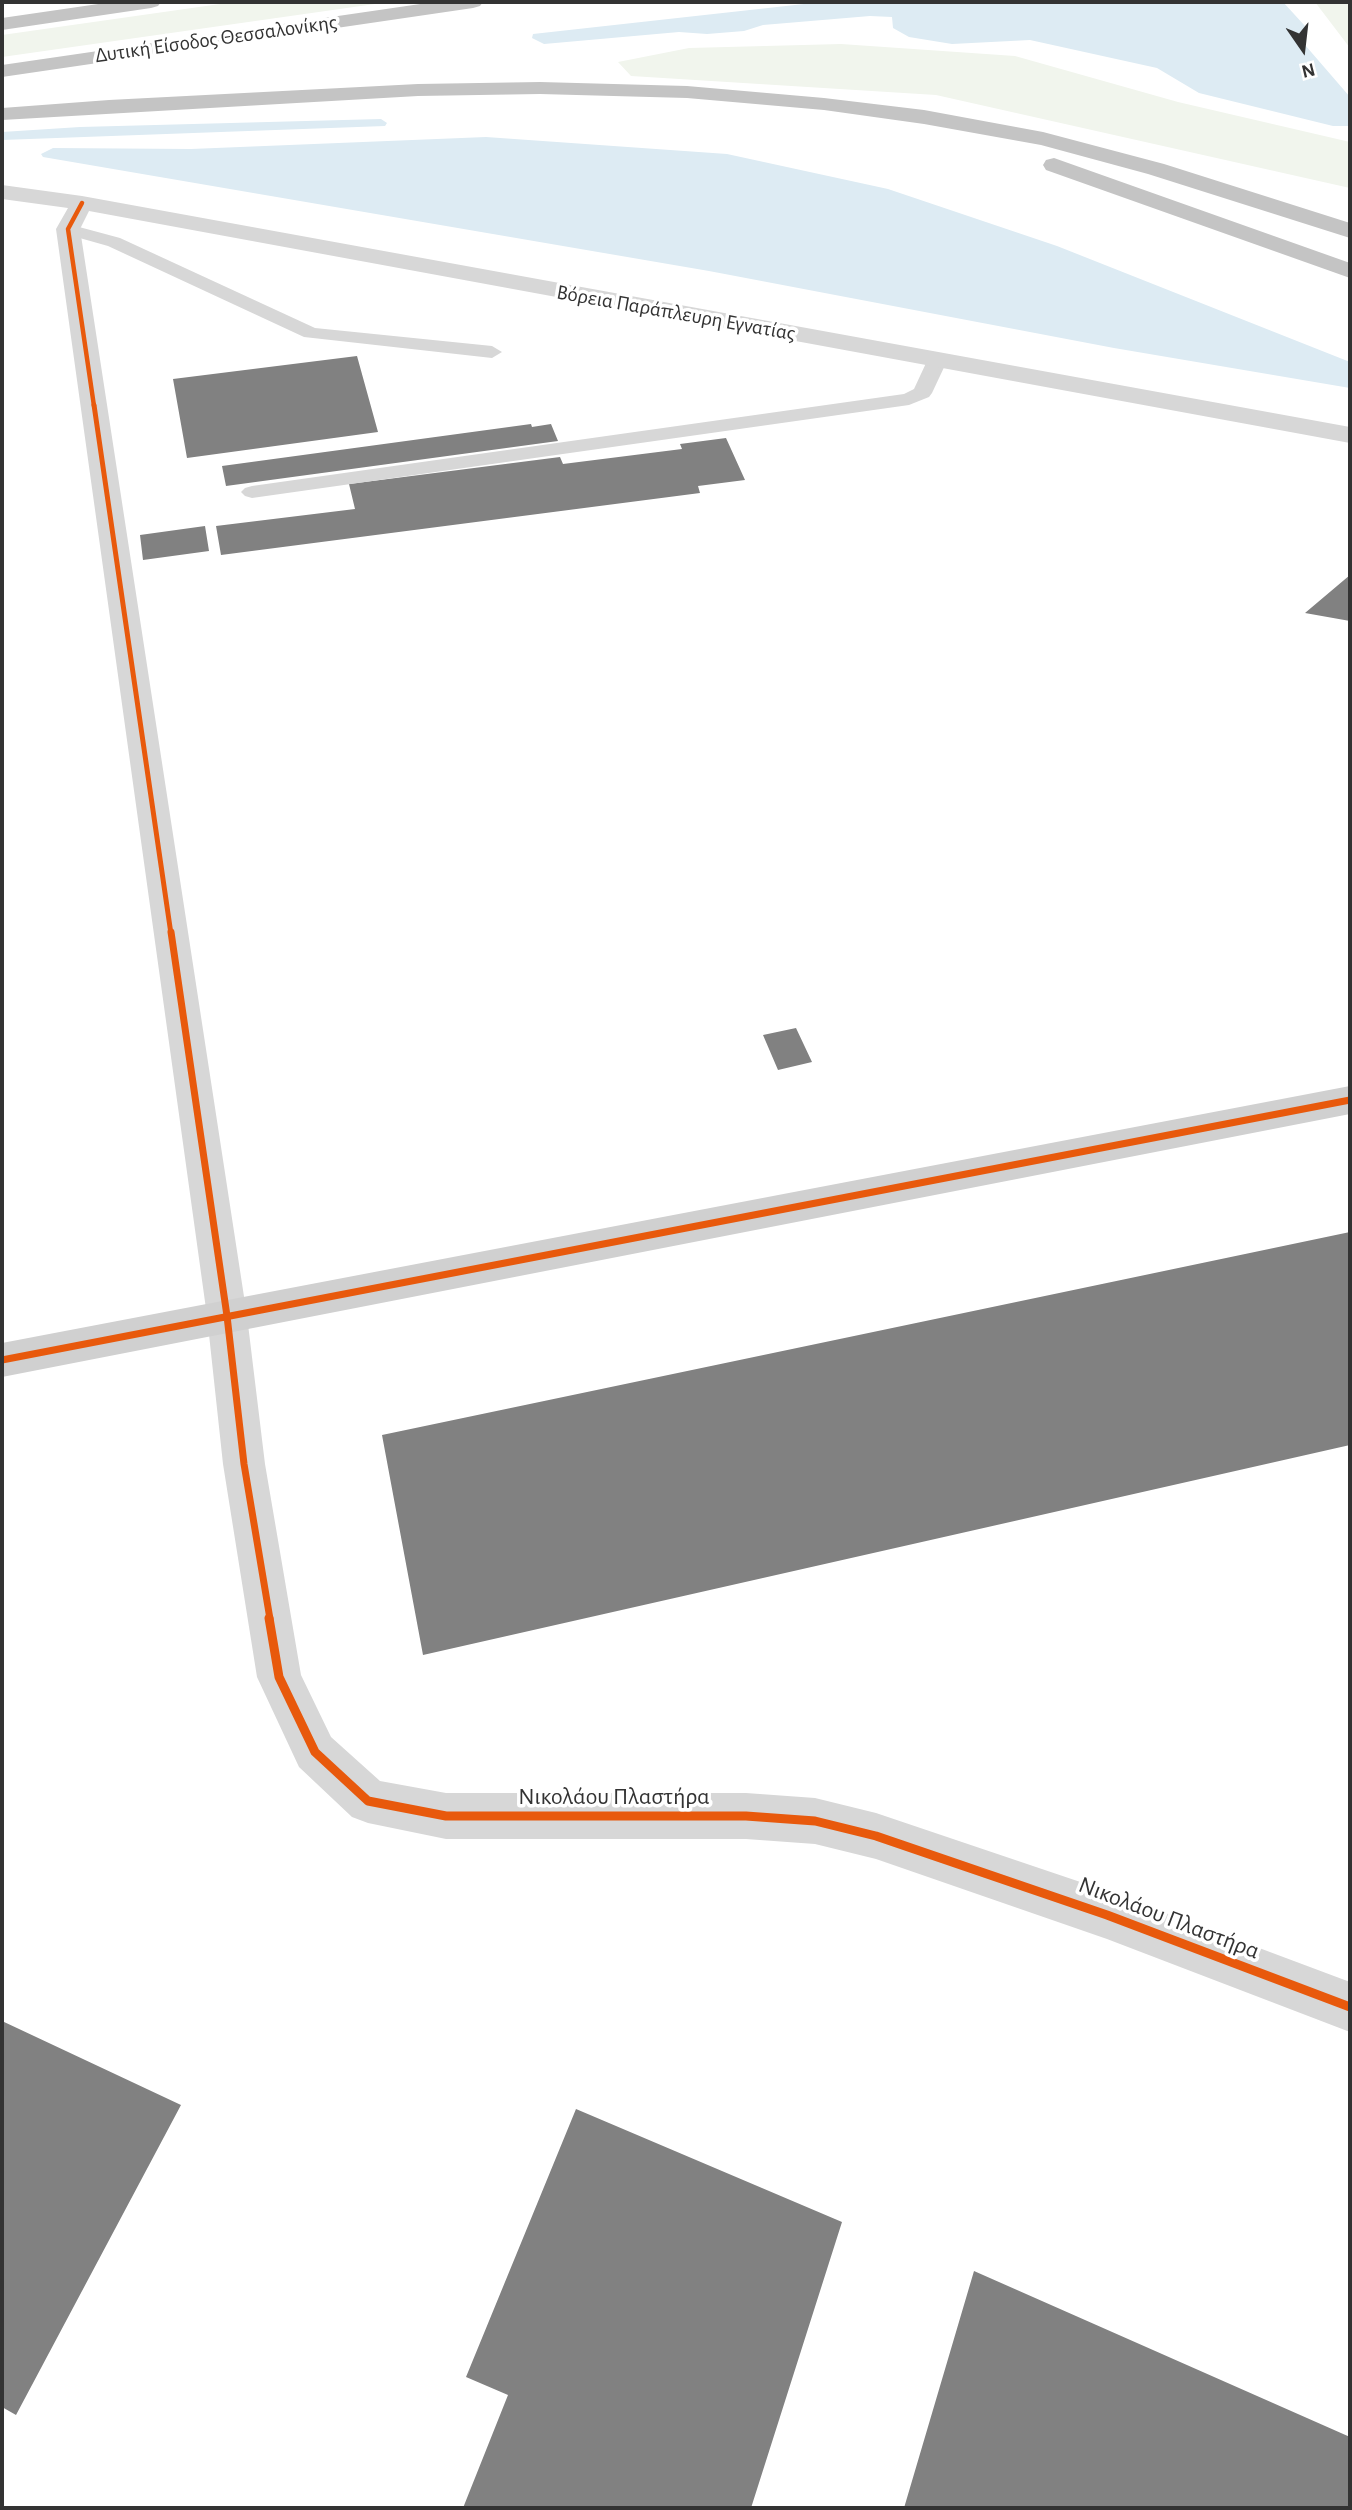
<!DOCTYPE html>
<meta charset="utf-8">
<style>
body{margin:0}
#map{position:relative;width:1352px;height:2510px;overflow:hidden;background:#fff;font-family:"Alegreya Sans",sans-serif}
canvas{display:block}
.frame{position:absolute;inset:0;border:4px solid #333;pointer-events:none}
.north{position:absolute;left:1268px;top:14px;width:70px;height:70px;-webkit-text-stroke:5px #fff;paint-order:stroke;rotate:166deg;font-size:19px;font-weight:700;line-height:28px;text-align:center;color:#333}
.north::after{content:'';display:block;margin:auto;width:24px;height:32px;background:#333;clip-path:polygon(50% 0,100% 100%,50% 72%,0 100%)}
</style>
<div id="map">
<canvas width="1352" height="2510"></canvas>
<div class="frame"></div>
<div class="north">N</div>
</div>
<script>
const ctx = document.querySelector('canvas').getContext('2d');
ctx.lineJoin = 'round';
function fill(path, color) { ctx.fillStyle = color; ctx.fill(path, 'evenodd'); }
const poly = rows => new Path2D(rows.map(r => 'M' + r).join(''));
function trace(path, color, width, dash) { ctx.strokeStyle = color; ctx.lineWidth = width; ctx.lineCap = dash ? 'butt' : 'round'; ctx.setLineDash(dash || []); ctx.stroke(path); }
function drawText(font, color, halo, rows, align = 'center') {
  ctx.font = font + ' "Alegreya Sans",sans-serif'; ctx.lineWidth = 7; ctx.setLineDash([]); ctx.textBaseline = 'middle'; ctx.strokeStyle = halo; ctx.fillStyle = color; for (const [text, x, y, turn = 0] of rows) {
    ctx.save(); ctx.translate(x, y); ctx.rotate((+turn || 0) * Math.PI / 180); ctx.textAlign = isNaN(turn) ? turn : align; if (halo) ctx.strokeText(text, 0, 0); ctx.fillText(text, 0, 0); ctx.restore();
  }
}
const green = poly([
 [234,2,389,2,2,57,2,35],
 [1315,2,1350,2,1350,48],
 [841,44,1015,56,1178,102,1350,142,1350,188,936,95,631,76,618,62,689,48]
]);
const water = poly([
 [822,2,1283,2,1305,26,1299,38,1350,97,1350,126,1333,126,1199,93,1157,68,1030,40,952,44,909,37,893,28,892,17,870,16,763,25,744,31,707,34,679,32,544,44,532,38,533,34],
 [486,137,727,154,888,189,1057,246,1350,362,1350,388,1114,348,709,271,43,157,41,154,53,148,191,149]
]);
const stream = poly([
 [381,119,387,123,385,126,2,140,2,132,80,127,381,119]
]);
const building = poly([
 [357,356,378,432,187,458,173,379],
 [531,424,532,427,551,424,558,441,226,486,222,466],
 [726,438,745,480,698,486,700,493,221,555,216,526,355,509,349,484,560,457,563,464,682,449,680,444],
 [205,526,209,551,143,560,140,535],
 [1350,575,1350,621,1305,613],
 [796,1028,812,1062,778,1070,763,1035],
 [1350,1232,1350,1445,423,1655,382,1435],
 [2,2021,181,2105,16,2415,2,2407],
 [576,2109,842,2222,751,2508,463,2508,508,2395,466,2377],
 [974,2271,1350,2437,1350,2508,904,2508]
]);
const lane = poly([
 [68,224,120,238,315,328,492,346,502,352,492,358,304,337,108,246,62,233,59,229,62,225,68,224],
 [937,355,947,361,932,393,929,397,909,405,252,498,245,496,241,492,245,488,252,486,904,394,914,389,927,361,937,355]
]);
const street = poly([
 [2,185,82,196,1350,427,1350,443,89,211,80,229,247,1316,265,1464,301,1675,331,1737,380,1781,446,1793,746,1793,815,1798,876,1813,1107,1891,1350,1982,1350,2032,1107,1939,876,1859,815,1844,746,1839,446,1839,368,1823,352,1817,299,1767,257,1677,223,1464,207,1316,56,229,68,208,2,199,2,185]
]);
const secondary = poly([
 [1350,1086,1350,1114,2,1377,2,1343,1350,1086]
]);
const highway = poly([
 [112,2,161,2,158,6,151,8,2,30,2,18,112,2],
 [434,2,483,2,480,6,473,8,2,77,2,65,434,2],
 [540,82,687,86,824,98,924,110,1043,132,1164,164,1350,223,1350,238,1148,174,1041,145,924,124,824,110,687,98,540,94,418,96,2,120,2,108,109,100,418,84,540,82],
 [1054,158,1350,263,1350,278,1046,170,1043,165,1046,160,1054,158]
]);
const cyclewayFar3 = poly([
 [82,203,68,229,94,406]
]);
const cyclewayFar2 = poly([
 [94,405,171,934]
]);
const cyclewayFar1 = poly([
 [171,932,227,1316,244,1464,270,1619],
 [2,1360,1350,1100]
]);
const cycleway = poly([
 [269,1618,279,1677,315,1752,368,1801,446,1816,746,1816,815,1821,876,1836,1107,1915,1350,2007]
]);
const farStreetnames = [
 ["Δυτική Είσοδος Θεσσαλονίκης",216,39,-8],
 ["Βόρεια Παράπλευρη Εγνατίας",676,313,10]
];
const streetNames = [
 ["Νικολάου Πλαστήρα",614,1797],
 ["Νικολάου Πλαστήρα",1169,1918,21]
];
fill(green, '#f1f5ed');
fill(water, '#ddebf3');
fill(stream, '#ddebf3');
fill(building, '#818181');
fill(lane, '#d7d7d7');
fill(street, '#d7d7d7');
fill(secondary, '#d0d0d0');
fill(highway, '#c4c4c4');
trace(cyclewayFar3, '#e8590c', 4.5);
trace(cyclewayFar2, '#e8590c', 5);
trace(cyclewayFar1, '#e8590c', 7);
trace(cycleway, '#e8590c', 9);
drawText('21px', '#333', '#fff', farStreetnames);
drawText('24px', '#333', '#fff', streetNames);
</script>
